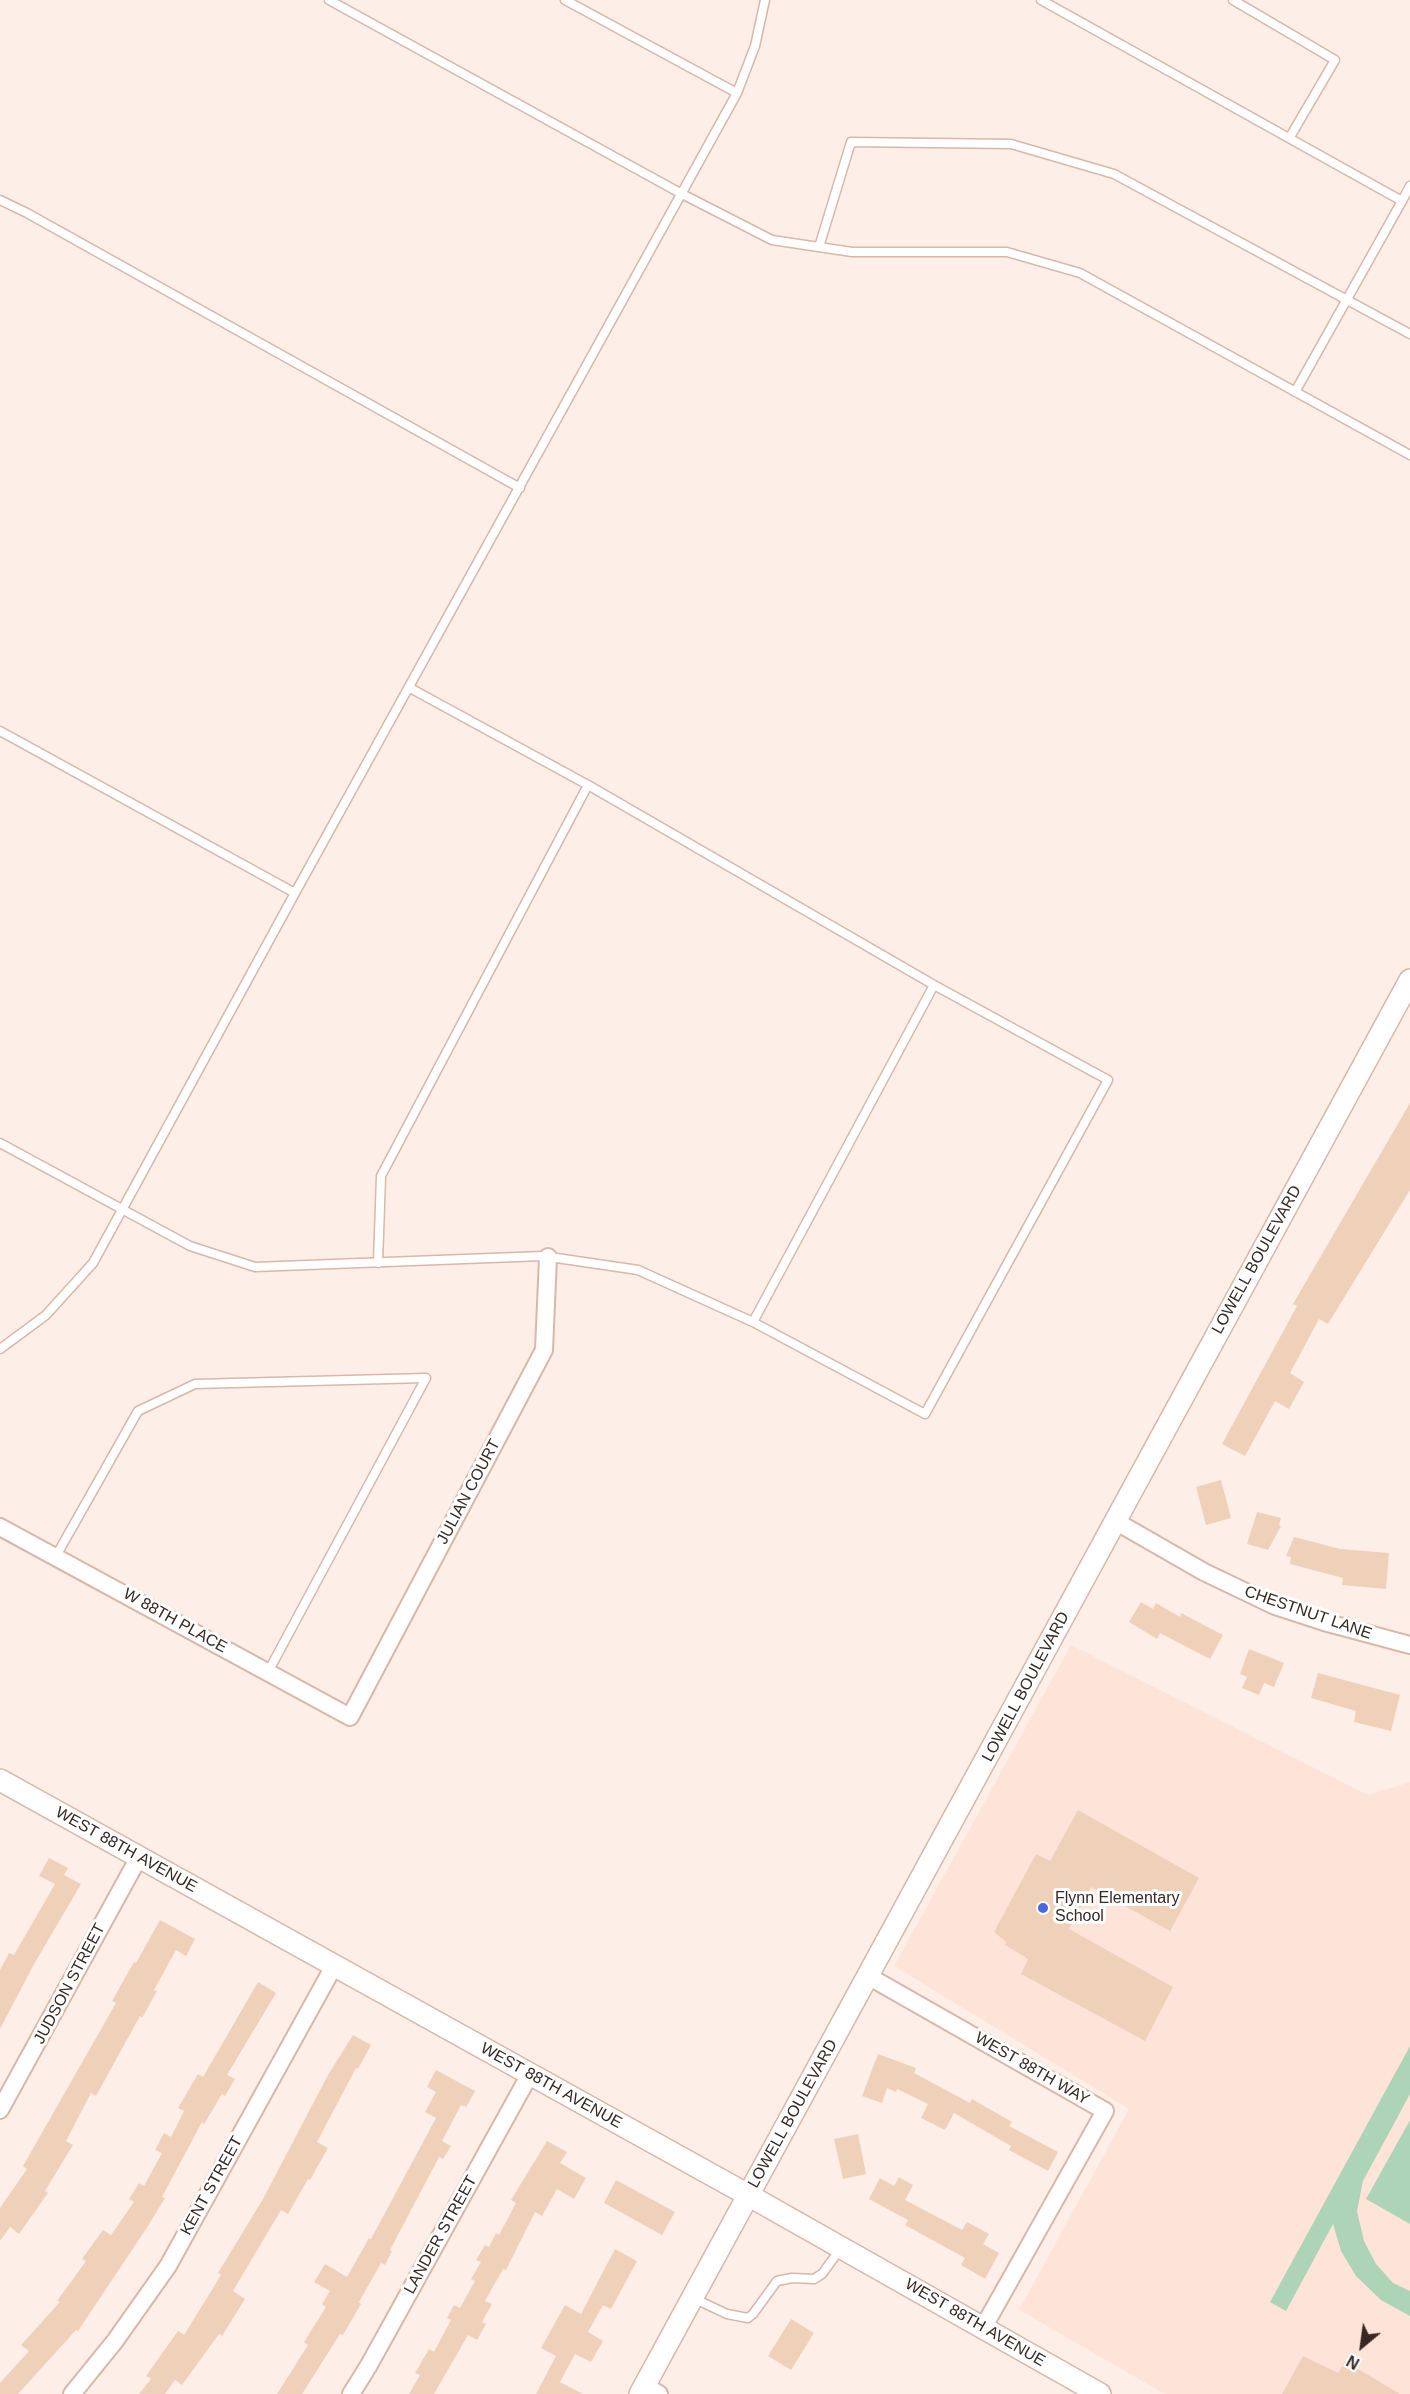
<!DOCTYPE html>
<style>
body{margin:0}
#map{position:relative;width:1410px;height:2394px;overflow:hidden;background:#fdeee8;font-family:Helvetica,sans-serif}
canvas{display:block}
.north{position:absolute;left:1332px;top:2316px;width:60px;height:60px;-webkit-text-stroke:4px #fff;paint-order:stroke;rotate:209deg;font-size:16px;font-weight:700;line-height:24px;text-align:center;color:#362923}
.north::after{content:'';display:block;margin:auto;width:21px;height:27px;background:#362923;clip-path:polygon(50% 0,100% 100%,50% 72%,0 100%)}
</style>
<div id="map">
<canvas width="1410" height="2394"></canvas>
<div class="north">N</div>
</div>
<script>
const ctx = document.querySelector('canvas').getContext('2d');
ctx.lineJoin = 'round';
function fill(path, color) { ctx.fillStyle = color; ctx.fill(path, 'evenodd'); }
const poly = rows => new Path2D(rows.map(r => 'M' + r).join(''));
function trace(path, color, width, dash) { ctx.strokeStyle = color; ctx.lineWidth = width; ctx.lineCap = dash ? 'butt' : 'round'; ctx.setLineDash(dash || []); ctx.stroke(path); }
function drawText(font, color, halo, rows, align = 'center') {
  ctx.font = font + ' Helvetica,sans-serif'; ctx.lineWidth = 6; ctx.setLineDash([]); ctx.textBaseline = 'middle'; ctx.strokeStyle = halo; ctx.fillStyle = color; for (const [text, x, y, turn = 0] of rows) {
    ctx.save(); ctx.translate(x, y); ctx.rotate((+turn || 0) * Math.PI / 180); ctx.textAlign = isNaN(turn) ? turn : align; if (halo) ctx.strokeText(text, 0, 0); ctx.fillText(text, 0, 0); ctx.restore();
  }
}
const built = poly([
 [1071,1645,1368,1795,1410,1782,1410,2394,1165,2394,1019,2310,1129,2109,894,1966]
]);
const green = poly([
 [1410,2046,1410,2094,1363,2181,1357,2211,1364,2241,1376,2264,1393,2283,1410,2291,1410,2316,1381,2300,1356,2276,1341,2251,1333,2224,1286,2311,1270,2302],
 [1410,2120,1410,2224,1366,2199]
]);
const building = poly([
 [1410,1103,1410,1190,1328,1324,1319,1319,1290,1373,1304,1382,1289,1409,1275,1401,1245,1456,1222,1444,1297,1306,1293,1304],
 [1221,1480,1231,1518,1206,1525,1196,1487],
 [1257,1512,1281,1518,1279,1525,1281,1526,1268,1550,1247,1544],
 [1294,1537,1340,1549,1389,1553,1386,1589,1342,1585,1343,1578,1290,1564,1291,1557,1286,1556],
 [1141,1602,1153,1609,1156,1603,1180,1617,1181,1613,1223,1635,1210,1659,1160,1633,1157,1639,1129,1622],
 [1249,1649,1284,1663,1274,1687,1264,1683,1259,1695,1242,1688,1247,1677,1240,1674],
 [1318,1673,1400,1695,1391,1731,1354,1722,1356,1711,1311,1698],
 [1078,1810,1199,1878,1170,1931,1091,1887,1069,1929,1173,1987,1145,2041,1021,1974,1028,1959,1005,1945,1006,1942,994,1932,1036,1854,1050,1861],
 [49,1858,68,1868,64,1875,81,1884,33,1966,0,2029,0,1970,9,1953,14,1955,55,1884,39,1876],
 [160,1920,195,1939,186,1956,176,1950,154,1990,157,1991,142,2018,140,2016,96,2096,91,2093,66,2141,73,2145,45,2191,48,2193,19,2234,10,2227,0,2241,0,2208,27,2169,23,2166,116,2003,112,2001,134,1962,136,1963],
 [258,1982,276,1993,227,2075,235,2079,225,2096,222,2094,204,2124,202,2122,162,2197,165,2198,148,2226,78,2331,76,2330,18,2394,0,2394,0,2383,29,2351,21,2345,60,2302,57,2301,86,2261,82,2259,103,2230,111,2235,134,2202,129,2199,139,2183,144,2186,162,2153,155,2150,164,2133,171,2137,184,2111,178,2108,198,2074,203,2077],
 [353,2035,371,2045,358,2069,356,2068,317,2142,328,2148,310,2180,308,2179,288,2214,281,2210,233,2291,245,2299,222,2336,219,2334,182,2385,175,2380,165,2394,139,2394,151,2379,146,2376,178,2331,184,2335,221,2275,218,2273,263,2199,328,2075],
 [878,2054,916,2068,914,2073,970,2103,972,2099,1012,2122,1009,2126,1058,2152,1048,2171,1009,2150,1011,2146,954,2113,945,2130,921,2118,928,2104,897,2089,896,2092,887,2088,882,2103,862,2096],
 [436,2070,475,2091,466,2107,461,2105,442,2141,451,2146,443,2159,439,2157,390,2250,392,2251,385,2265,381,2263,359,2302,361,2304,343,2335,340,2334,302,2394,277,2394,308,2345,304,2342,326,2307,322,2304,330,2291,314,2282,325,2264,347,2277,369,2238,371,2239,436,2118,425,2112,436,2092,427,2087],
 [858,2134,866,2174,843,2179,834,2139],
 [547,2141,567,2152,560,2163,586,2178,574,2199,557,2189,542,2216,535,2212,506,2270,503,2269,485,2301,492,2304,482,2322,486,2324,477,2340,468,2335,434,2394,409,2394,420,2375,415,2373,429,2349,434,2352,451,2320,447,2318,454,2305,460,2308,475,2281,471,2279,481,2262,476,2260,485,2245,489,2247,496,2233,499,2235,516,2203,511,2200],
 [899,2177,913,2185,905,2200,962,2230,967,2222,989,2234,983,2244,999,2253,985,2279,961,2265,965,2258,905,2225,908,2220,869,2199,880,2178,894,2186],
 [616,2180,675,2212,662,2235,604,2203],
 [615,2249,637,2261,611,2309,603,2305,588,2332,603,2341,591,2362,575,2354,560,2382,583,2394,536,2394,556,2356,541,2348,565,2305,581,2314],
 [791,2319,814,2333,791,2370,768,2356],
 [1303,2356,1338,2373,1345,2361,1400,2394,1282,2394]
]);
const service = poly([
 [329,0,682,194,772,240,852,252,1007,252,1080,273,1410,455],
 [565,0,737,93],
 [1041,0,1402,201,1295,392],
 [1233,0,1335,60,1290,137],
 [0,200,27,213,520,488],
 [1402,201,1410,186],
 [819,247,851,142,1011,144,1114,174,1410,334],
 [410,688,588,785,934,985,1108,1080,925,1414,753,1322,934,985],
 [0,731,295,893,737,93,755,46,765,0],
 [0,1143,190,1246,255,1267,543,1256,638,1270,753,1322],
 [378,1263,381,1176,588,785],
 [0,1349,46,1315,93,1263,295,893],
 [56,1556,138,1411,195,1384,426,1378,268,1672],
 [693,2298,727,2314,748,2318,753,2314,777,2281,792,2278,814,2279,822,2274,841,2248]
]);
const minor = poly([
 [1115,1521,1204,1572,1275,1606,1324,1622,1410,1645],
 [0,1527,350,1717,544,1350,548,1257],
 [868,1976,1105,2111,983,2328],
 [0,2110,139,1857],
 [645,2386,659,2394],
 [72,2394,115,2341,168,2266,334,1966],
 [351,2394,369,2365,530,2074]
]);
const tertiary = poly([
 [0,1780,748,2195,1100,2394],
 [640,2394,1410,980]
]);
const markers = [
 [1043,1908,6,"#446bde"]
];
const streetNames = [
 ["LOWELL BOULEVARD",1257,1260,-61],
 ["JULIAN COURT",469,1492,-62],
 ["CHESTNUT LANE",1308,1613,19],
 ["W 88TH PLACE",175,1621,29],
 ["LOWELL BOULEVARD",1026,1687,-62],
 ["WEST 88TH AVENUE",126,1850,29],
 ["JUDSON STREET",70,1984,-62],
 ["WEST 88TH WAY",1032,2069,30],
 ["WEST 88TH AVENUE",551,2086,29],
 ["LOWELL BOULEVARD",793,2114,-61],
 ["KENT STREET",212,2186,-61],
 ["LANDER STREET",441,2235,-61],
 ["WEST 88TH AVENUE",975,2323,30]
];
const poiNames = [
 ["Flynn Elementary",1055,1899],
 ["School",1055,1917]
];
fill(built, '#fee4d8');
fill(green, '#aed4b8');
fill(building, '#efd1ba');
trace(service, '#dab7a8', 11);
trace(minor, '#dab7a8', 20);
trace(tertiary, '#dab7a8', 24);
trace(service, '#fff', 8);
trace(minor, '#fff', 16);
trace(tertiary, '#fff', 21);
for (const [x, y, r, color] of markers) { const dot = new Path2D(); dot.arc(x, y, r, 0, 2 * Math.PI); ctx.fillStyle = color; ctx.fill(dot); trace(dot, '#fff', 2); }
drawText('16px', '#362923', '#fff', streetNames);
drawText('16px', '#362923', '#fff', poiNames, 'left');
</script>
